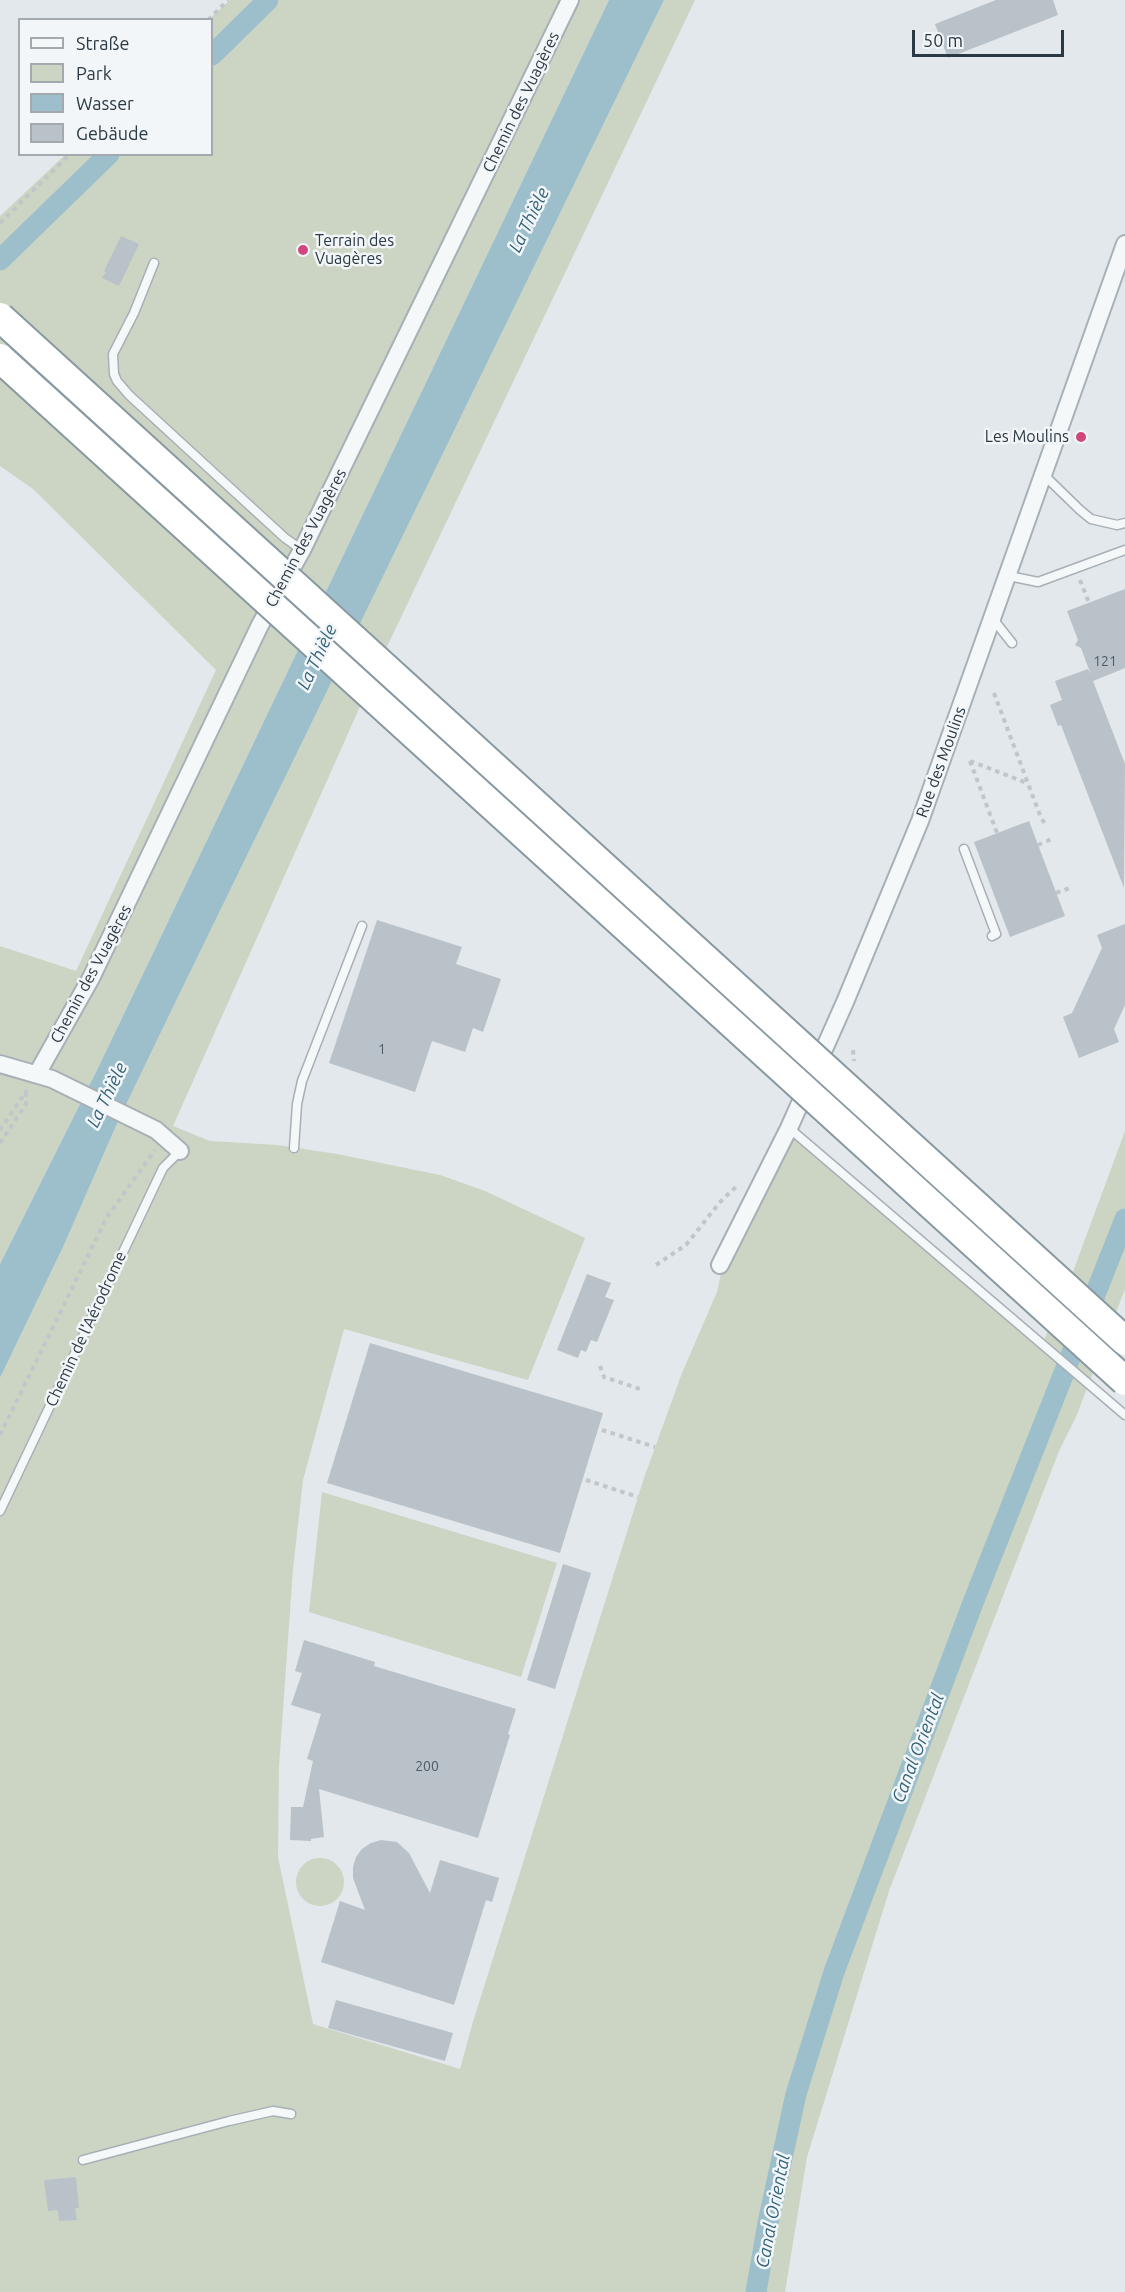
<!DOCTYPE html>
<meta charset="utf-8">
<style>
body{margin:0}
#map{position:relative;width:1125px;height:2292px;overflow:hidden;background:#e2e8eb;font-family:Ubuntu,sans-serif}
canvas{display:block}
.legend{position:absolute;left:18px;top:18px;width:195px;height:138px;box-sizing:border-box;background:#f2f6f8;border:2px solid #a2aab0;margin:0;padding:8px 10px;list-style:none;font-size:18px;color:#2a3944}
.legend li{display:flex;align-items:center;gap:12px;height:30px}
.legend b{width:30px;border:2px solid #a2aab0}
.scale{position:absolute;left:912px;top:30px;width:152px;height:27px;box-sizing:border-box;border:3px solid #2a3944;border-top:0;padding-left:8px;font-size:18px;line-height:21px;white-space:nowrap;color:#2a3944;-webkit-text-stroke:4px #f2f6f8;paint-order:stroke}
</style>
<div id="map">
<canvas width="1125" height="2292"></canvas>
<ul class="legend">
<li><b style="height:8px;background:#f5f8f9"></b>Straße</li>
<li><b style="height:16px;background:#ccd5c3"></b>Park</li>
<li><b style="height:16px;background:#9dbfcb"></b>Wasser</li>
<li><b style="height:16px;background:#b9c2c9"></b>Gebäude</li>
</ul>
<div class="scale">50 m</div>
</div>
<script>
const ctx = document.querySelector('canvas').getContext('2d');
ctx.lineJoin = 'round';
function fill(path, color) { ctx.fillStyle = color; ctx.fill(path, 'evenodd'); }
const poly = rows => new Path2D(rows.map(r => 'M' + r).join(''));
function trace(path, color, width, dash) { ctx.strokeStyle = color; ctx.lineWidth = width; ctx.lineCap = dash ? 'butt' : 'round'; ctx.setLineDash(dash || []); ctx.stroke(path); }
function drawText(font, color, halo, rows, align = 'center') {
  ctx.font = font + ' Ubuntu,sans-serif'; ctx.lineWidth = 5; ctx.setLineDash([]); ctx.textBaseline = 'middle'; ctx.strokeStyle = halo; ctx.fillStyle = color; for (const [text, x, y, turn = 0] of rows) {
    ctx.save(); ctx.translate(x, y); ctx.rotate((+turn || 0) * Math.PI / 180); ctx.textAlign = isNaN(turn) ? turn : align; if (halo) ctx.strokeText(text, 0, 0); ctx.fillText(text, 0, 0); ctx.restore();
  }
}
const green = poly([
 [230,0,609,0,98,1068,0,1264,0,946,76,971,216,670,33,489,0,466,0,216,65,155,212,154,212,20,209,19],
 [664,0,695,0,383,655,173,1126,210,1141,278,1145,337,1154,440,1175,485,1191,585,1238,528,1380,344,1329,303,1480,293,1569,279,1766,278,1857,313,2024,460,2069,472,2025,644,1478,682,1373,717,1292,721,1274,720,1265,789,1128,1043,1343,1074,1269,1125,1131,1125,1289,1076,1417,1059,1451,889,1891,807,2157,785,2292,0,2292,0,1378,64,1245,119,1119,177,999],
 [322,1492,557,1563,521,1677,309,1612],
 '296 1882a24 24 0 1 1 48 0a24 24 0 1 1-48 0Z'
]);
const water = poly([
 [609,0,664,0,177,999,119,1119,64,1245,0,1378,0,1264,98,1068]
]);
const canal = poly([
 [212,55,268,0],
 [0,260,109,154],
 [756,2292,768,2223,796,2094,834,1972,974,1600,1125,1219]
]);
const building = poly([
 [996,0,1053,0,1058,15,948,58,935,24],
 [121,236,139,244,119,286,102,278,106,272,104,271],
 [1125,589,1125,668,1093,681,1125,764,1124,888,1061,725,1058,726,1050,705,1062,700,1055,681,1088,669,1091,675,1081,648,1075,645,1078,640,1067,611],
 [1029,821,1065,916,1010,937,974,842],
 [377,920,462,947,456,964,501,979,483,1032,473,1028,465,1052,432,1041,415,1092,329,1063],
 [1125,924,1125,1005,1114,1029,1119,1042,1079,1058,1063,1017,1072,1013,1102,948,1097,935],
 [587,1274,611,1283,605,1297,614,1300,597,1342,591,1340,586,1352,581,1350,578,1358,557,1350],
 [370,1343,603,1413,560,1553,327,1483],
 [563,1564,591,1573,555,1689,527,1680],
 [304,1640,375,1662,374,1666,516,1709,508,1734,510,1735,478,1838,319,1789,324,1837,311,1839,311,1841,290,1840,291,1807,303,1807,313,1761,307,1759,321,1714,291,1705,302,1673,295,1671],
 [381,1840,397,1842,409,1853,430,1893,440,1860,499,1878,492,1902,486,1900,454,2005,321,1962,340,1901,365,1910,353,1878,353,1867,356,1857,362,1849,371,1843],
 [336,2000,453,2033,445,2061,328,2028],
 [76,2177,79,2208,75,2208,77,2220,59,2221,58,2210,48,2211,44,2180]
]);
const path = poly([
 [208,20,228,0],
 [0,223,70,154],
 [1080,580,1089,603],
 [994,693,1041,818,1046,825],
 [970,761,997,833],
 [970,761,1027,783],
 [1038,845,1052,839],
 [1056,893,1070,888],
 [853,1050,854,1061],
 [0,1130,27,1090],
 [0,1143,26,1104,26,1092],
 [656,1265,686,1245,720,1202,739,1184],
 [600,1366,604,1377,643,1390],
 [602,1430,655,1447],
 [0,1435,107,1217,155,1150],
 [586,1480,638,1497]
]);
const lane = poly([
 [154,263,134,313,113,354,114,374,117,381,129,395,214,473,285,538,302,550],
 [1044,475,1080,510,1091,519,1117,525,1125,523],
 [1009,576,1038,582,1125,550],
 [993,619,1012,643],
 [964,849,996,934,992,936],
 [789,1128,1125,1415],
 [294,1148,297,1104,302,1081,362,926],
 [0,1511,163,1168,180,1151],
 [83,2160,229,2121,273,2111,291,2114]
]);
const street = poly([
 [0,1064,52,1079,156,1130,180,1151],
 [37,1074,91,978,260,625,302,550,570,0],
 [720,1265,789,1128,845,1002,920,821,1125,244]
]);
const highwayBridge = poly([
 [0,317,1125,1341],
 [0,358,1125,1381]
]);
const markers = [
 [303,250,6,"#d1467d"],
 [1081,437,6,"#d1467d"]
];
const numberNames = [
 ["121",1105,661],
 ["1",382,1049],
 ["200",427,1766]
];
const streetNames = [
 ["Chemin des Vuagères",521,102,-64],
 ["Chemin des Vuagères",306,538,-62],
 ["Rue des Moulins",941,762,-70],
 ["Chemin des Vuagères",91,974,-62],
 ["Chemin de l'Aérodrome",86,1329,-65]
];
const poiNames = [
 ["Terrain des",315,241],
 ["Vuagères",315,259],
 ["Les Moulins",1069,437,"right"]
];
const waterNames = [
 ["La Thièle",529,220,-64],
 ["La Thièle",317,657,-65],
 ["La Thièle",107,1095,-64],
 ["Canal Oriental",918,1748,-69],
 ["Canal Oriental",773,2211,-79]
];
fill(green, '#ccd5c3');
fill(water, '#9dbfcb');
trace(canal, '#9dbfcb', 21);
fill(building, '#b9c2c9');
trace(lane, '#a7b0b6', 11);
trace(street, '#a7b0b6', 20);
trace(path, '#c0c6ca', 4, [4.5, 4.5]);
trace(lane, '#f5f8f9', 8);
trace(street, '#f5f8f9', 16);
trace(highwayBridge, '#8999a2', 32, []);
trace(highwayBridge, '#fff', 28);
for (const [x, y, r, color] of markers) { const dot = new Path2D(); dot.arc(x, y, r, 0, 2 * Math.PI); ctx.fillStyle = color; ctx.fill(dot); trace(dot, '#f2f6f8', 2); }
drawText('14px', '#4e5b65', null, numberNames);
drawText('16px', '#2a3944', '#f2f6f8', streetNames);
drawText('16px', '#2a3944', '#f2f6f8', poiNames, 'left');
drawText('italic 18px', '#336379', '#f2f6f8', waterNames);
</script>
